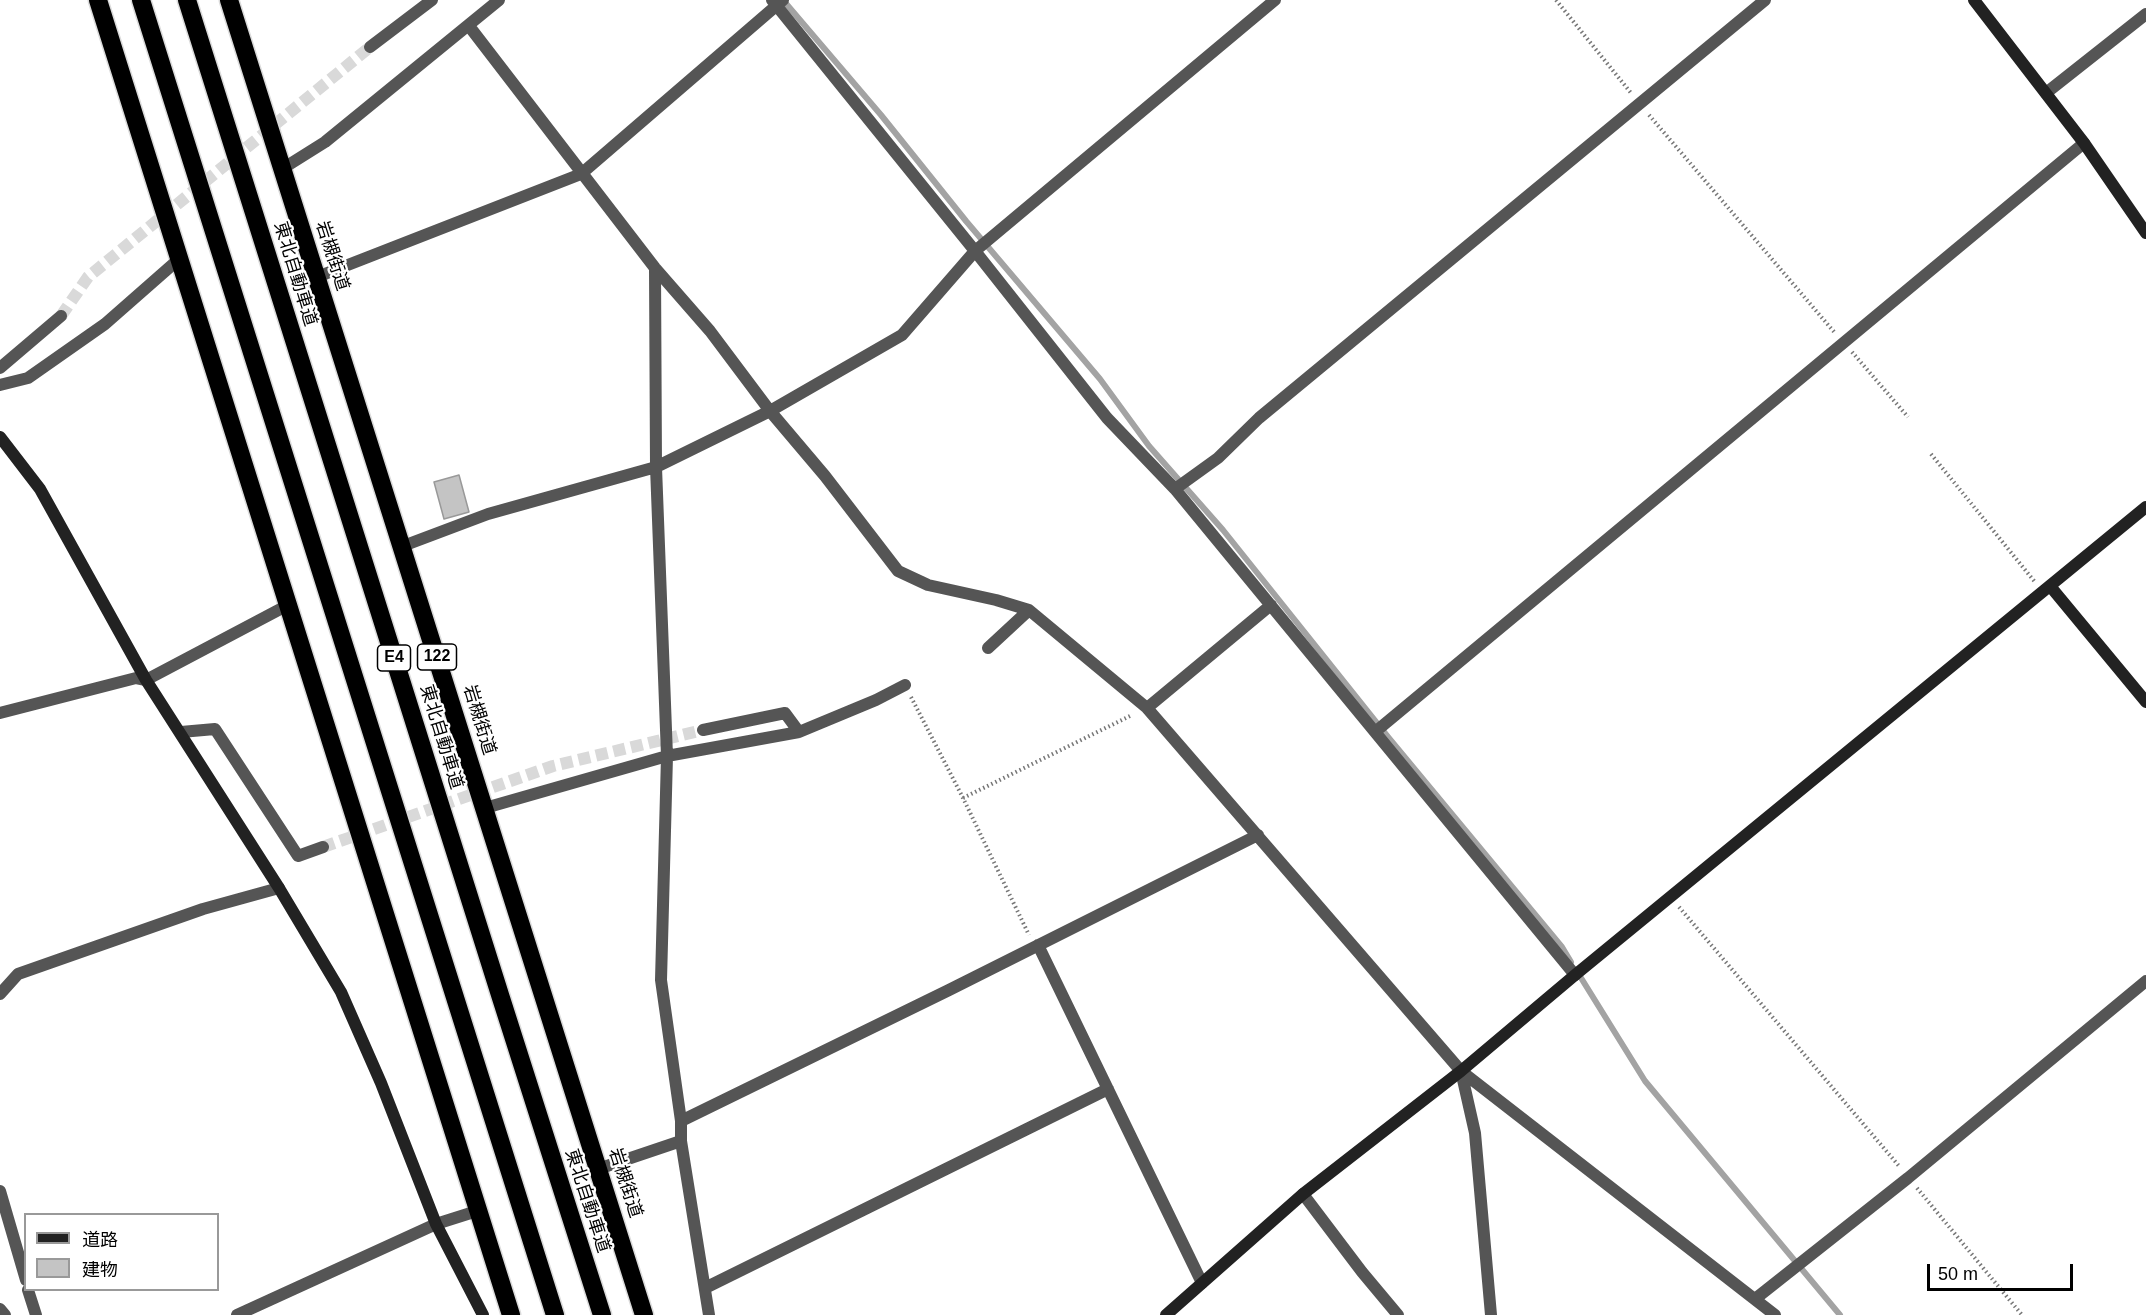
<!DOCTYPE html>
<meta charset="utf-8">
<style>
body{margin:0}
#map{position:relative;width:2146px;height:1315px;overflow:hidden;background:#fff;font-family:Arial,"Noto Sans JP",sans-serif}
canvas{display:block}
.legend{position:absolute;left:24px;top:1213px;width:195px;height:78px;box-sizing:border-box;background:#fff;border:2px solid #999;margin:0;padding:8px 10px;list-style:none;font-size:18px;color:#000}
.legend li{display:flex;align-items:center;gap:12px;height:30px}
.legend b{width:30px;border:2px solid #999}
.scale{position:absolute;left:1927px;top:1264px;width:146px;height:27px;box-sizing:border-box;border:3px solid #000;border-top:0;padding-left:8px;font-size:18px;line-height:21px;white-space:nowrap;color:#000;-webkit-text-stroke:4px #fff;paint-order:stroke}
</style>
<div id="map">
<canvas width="2146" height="1315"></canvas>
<ul class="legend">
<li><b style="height:8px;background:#222"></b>道路</li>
<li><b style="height:16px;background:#c4c4c4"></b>建物</li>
</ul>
<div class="scale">50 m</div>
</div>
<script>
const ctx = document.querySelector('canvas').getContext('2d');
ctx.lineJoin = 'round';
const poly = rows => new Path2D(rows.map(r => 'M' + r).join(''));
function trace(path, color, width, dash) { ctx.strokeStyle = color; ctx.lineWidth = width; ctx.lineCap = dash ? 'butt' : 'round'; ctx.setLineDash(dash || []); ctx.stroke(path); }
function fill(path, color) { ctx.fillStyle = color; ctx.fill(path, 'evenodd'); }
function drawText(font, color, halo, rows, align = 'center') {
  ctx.font = font + ' Arial,"Noto Sans JP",sans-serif'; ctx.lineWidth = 4.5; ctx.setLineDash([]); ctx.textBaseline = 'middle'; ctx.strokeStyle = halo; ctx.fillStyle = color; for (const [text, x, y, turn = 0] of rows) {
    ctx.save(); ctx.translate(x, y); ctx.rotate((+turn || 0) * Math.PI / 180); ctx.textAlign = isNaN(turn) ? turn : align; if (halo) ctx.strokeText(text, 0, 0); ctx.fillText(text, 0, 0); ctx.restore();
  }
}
const stream = poly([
 [783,0,881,115,966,221,1100,379,1149,446,1223,530,1389,738,1562,947,1571,962],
 [1578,973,1645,1081,1840,1315]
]);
const building = poly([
 [459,475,469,512,444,519,434,482,459,475]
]);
const streetTunnel = poly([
 [61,316,88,277,370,47],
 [323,847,553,766,703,730]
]);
const path = poly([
 [1556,0,1631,93],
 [1649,115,1835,333],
 [1852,352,1908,417],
 [1931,454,2035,582],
 [911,697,963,798,1029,935],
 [963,798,1132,715],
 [1679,907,1899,1166],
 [1917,1188,2022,1315]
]);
const street = poly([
 [772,0,975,251,1107,418,1175,489,1575,975],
 [469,26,655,268,710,331,770,411,825,476,898,571,928,585,996,600,1029,610,1147,708,1461,1071,1775,1315],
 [370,47,432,0],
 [2046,93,2146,14],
 [282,169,325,142,499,0],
 [655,268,656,467,667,756,661,980,681,1121,681,1141,709,1315],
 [317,277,581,174,783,0],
 [0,368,61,316],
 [0,385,28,378,105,324,179,259],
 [1175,489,1218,458,1259,418,1765,0],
 [403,546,488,514,656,467,770,411,902,335,975,251,1275,0],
 [988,648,1029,610],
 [1147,708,1271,605],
 [0,713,136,678,146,680,288,605],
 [703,730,785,713,799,732],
 [181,732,215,729,298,856,323,847],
 [1375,732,2084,143],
 [485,808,667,756,799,732,876,700,905,685],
 [1038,945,1202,1283],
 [0,994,18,974,203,909,279,888],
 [1461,1071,1475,1133,1491,1315],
 [681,1121,949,990,1258,835],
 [598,1169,681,1141],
 [0,1191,26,1280],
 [1303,1194,1362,1272,1398,1315],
 [705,1288,1108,1089],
 [28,1290,36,1315],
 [1755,1299,1908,1178,2146,981],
 [0,1309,5,1315],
 [237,1315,436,1224,477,1211]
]);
const secondary = poly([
 [1974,0,2084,143,2146,233],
 [0,437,40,489,146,680,279,888,341,992,381,1083,436,1224,483,1315],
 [2050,586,2146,702],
 [1166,1315,1303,1194,1461,1071,1575,975,2146,507]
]);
const highway = poly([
 [98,0,511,1315],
 [141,0,555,1315],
 [187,0,501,998,602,1315],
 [229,0,644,1315]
]);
const shields = [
 [437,657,39],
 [394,658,33]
];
const shieldNames = [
 ["122",437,657],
 ["E4",394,658]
];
const streetNames = [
 ["岩槻街道",332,256,72],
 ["東北自動車道",295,274,73],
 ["岩槻街道",479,720,73],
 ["東北自動車道",441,737,73],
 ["岩槻街道",625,1183,72],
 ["東北自動車道",587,1201,72]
];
trace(stream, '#a3a3a3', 6);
fill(building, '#c4c4c4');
trace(building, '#999', 1.5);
trace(streetTunnel, '#d9d9d9', 12, [12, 6]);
trace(highway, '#dbdbdb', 21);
trace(path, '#777', 4, [1.5, 3]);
trace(street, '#555', 12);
trace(secondary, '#222', 12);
trace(highway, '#000', 18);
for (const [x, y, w] of shields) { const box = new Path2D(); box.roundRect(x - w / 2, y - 13, w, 26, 4.5); ctx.fillStyle = '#fff'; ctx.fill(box); trace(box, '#000', 1.5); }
drawText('bold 16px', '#000', null, shieldNames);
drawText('18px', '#000', '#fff', streetNames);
</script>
